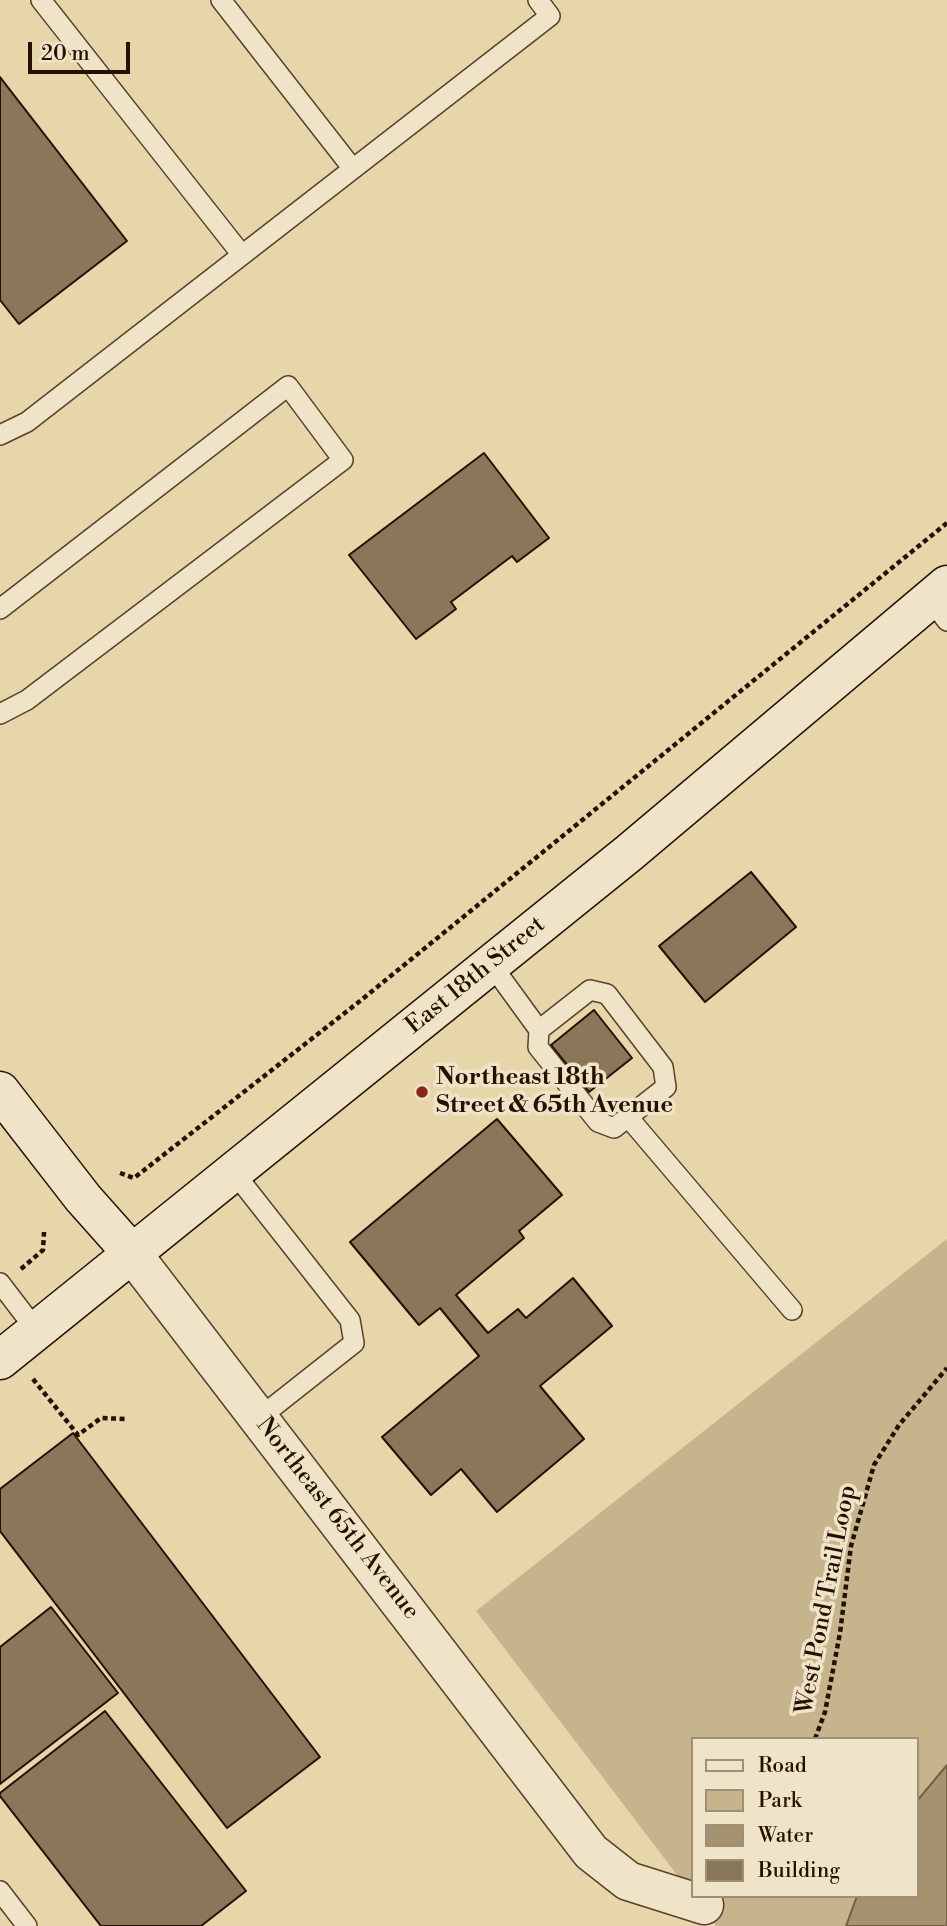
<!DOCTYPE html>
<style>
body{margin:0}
#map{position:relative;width:947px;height:1926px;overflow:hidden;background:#e7d6a9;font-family:"Libre Bodoni",serif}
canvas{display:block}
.legend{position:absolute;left:691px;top:1737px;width:228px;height:161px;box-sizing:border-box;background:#efe4c7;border:2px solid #9e8f78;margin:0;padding:9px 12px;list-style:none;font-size:21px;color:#251002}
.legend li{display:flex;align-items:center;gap:14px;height:35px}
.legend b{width:35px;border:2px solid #9e8f78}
.scale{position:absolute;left:28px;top:42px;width:102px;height:32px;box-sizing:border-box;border:4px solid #251002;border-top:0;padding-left:9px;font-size:21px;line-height:24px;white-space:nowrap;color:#251002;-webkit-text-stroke:5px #efe4c7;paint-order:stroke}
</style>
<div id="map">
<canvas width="947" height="1926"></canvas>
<ul class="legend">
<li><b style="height:9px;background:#efe4c7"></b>Road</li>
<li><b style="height:19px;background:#c6b48d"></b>Park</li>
<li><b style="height:19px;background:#a59370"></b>Water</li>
<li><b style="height:19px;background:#8a7759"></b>Building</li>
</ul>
<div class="scale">20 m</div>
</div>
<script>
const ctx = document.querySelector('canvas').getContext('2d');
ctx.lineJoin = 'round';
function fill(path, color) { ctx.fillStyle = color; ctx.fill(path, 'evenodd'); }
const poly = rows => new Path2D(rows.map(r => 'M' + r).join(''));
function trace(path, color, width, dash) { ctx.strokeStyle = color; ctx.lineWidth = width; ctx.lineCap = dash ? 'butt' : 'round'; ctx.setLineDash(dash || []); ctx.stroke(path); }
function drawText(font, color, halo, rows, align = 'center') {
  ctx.font = font + ' "Libre Bodoni",serif'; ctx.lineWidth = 7; ctx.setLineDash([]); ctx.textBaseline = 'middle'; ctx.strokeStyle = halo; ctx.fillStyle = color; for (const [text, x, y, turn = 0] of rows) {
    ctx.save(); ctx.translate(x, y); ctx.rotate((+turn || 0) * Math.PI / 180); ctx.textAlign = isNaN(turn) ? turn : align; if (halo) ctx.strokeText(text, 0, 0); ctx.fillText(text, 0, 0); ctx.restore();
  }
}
const green = poly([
 [947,1239,947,1926,716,1926,476,1611],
 [693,1739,917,1739,917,1896,693,1896]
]);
const water = poly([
 [947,1765,947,1926,846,1926,857,1896,917,1896,917,1801,947,1765]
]);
const building = poly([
 [0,77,127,241,19,324,0,300,0,77],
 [484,453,549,538,517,562,512,556,451,602,456,609,416,639,349,555,484,453],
 [751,872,796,927,705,1002,659,946,751,872],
 [594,1010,632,1058,589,1092,551,1045,594,1010],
 [497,1119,562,1195,519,1231,524,1238,456,1295,488,1333,518,1309,526,1318,573,1278,612,1326,540,1386,584,1439,497,1512,461,1469,431,1495,382,1437,479,1356,440,1308,419,1325,350,1242,497,1119],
 [73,1433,320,1757,227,1828,0,1531,0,1489,73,1433],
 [51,1607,118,1693,0,1784,0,1647,51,1607],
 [105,1711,246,1891,201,1926,101,1926,0,1796,0,1793,105,1711]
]);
const path = poly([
 [120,1173,134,1178,360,1001,947,523],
 [21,1269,43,1250,44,1232],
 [33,1379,78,1435,101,1418,127,1419],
 [815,1739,825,1712,840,1633,851,1546,874,1465,899,1425,947,1368]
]);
const lane = poly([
 [41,0,242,255],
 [221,0,353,169],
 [0,435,27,422,550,16,538,0],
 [930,599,947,621],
 [0,609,288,386,343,460,27,700,0,714],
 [491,964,539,1030,538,1047,598,1122,614,1128,666,1087,663,1067,607,994,590,990,539,1030],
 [628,1117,792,1310],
 [232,1170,350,1320,354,1343,259,1418],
 [0,1283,36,1330],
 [0,1891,27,1926]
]);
const street = poly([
 [131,1252,591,1852,628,1881,704,1905]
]);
const secondary = poly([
 [0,1091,83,1198,131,1252],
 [0,1360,629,853,947,585]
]);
const markers = [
 [422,1092,7,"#8f2418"]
];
const streetNames = [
 ["East 18th Street",476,976,-39],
 ["Northeast 65th Avenue",337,1519,52],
 ["West Pond Trail Loop",827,1600,-79]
];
const poiNames = [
 ["Northeast 18th",436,1078],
 ["Street & 65th Avenue",436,1106]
];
fill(green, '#c6b48d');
fill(water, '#a59370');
trace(water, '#725f44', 2);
fill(building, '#8a7759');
trace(building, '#251002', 2);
trace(lane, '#56422c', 22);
trace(street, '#56422c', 41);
trace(secondary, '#251002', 41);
trace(path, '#251002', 4.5, [5, 3.5]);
trace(lane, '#efe4c7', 19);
trace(street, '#efe4c7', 38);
trace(secondary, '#efe4c7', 38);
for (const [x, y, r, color] of markers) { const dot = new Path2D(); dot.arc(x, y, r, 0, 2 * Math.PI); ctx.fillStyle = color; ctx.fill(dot); trace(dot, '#efe4c7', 2.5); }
drawText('24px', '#251002', '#efe4c7', streetNames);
drawText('bold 24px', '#251002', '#efe4c7', poiNames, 'left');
</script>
